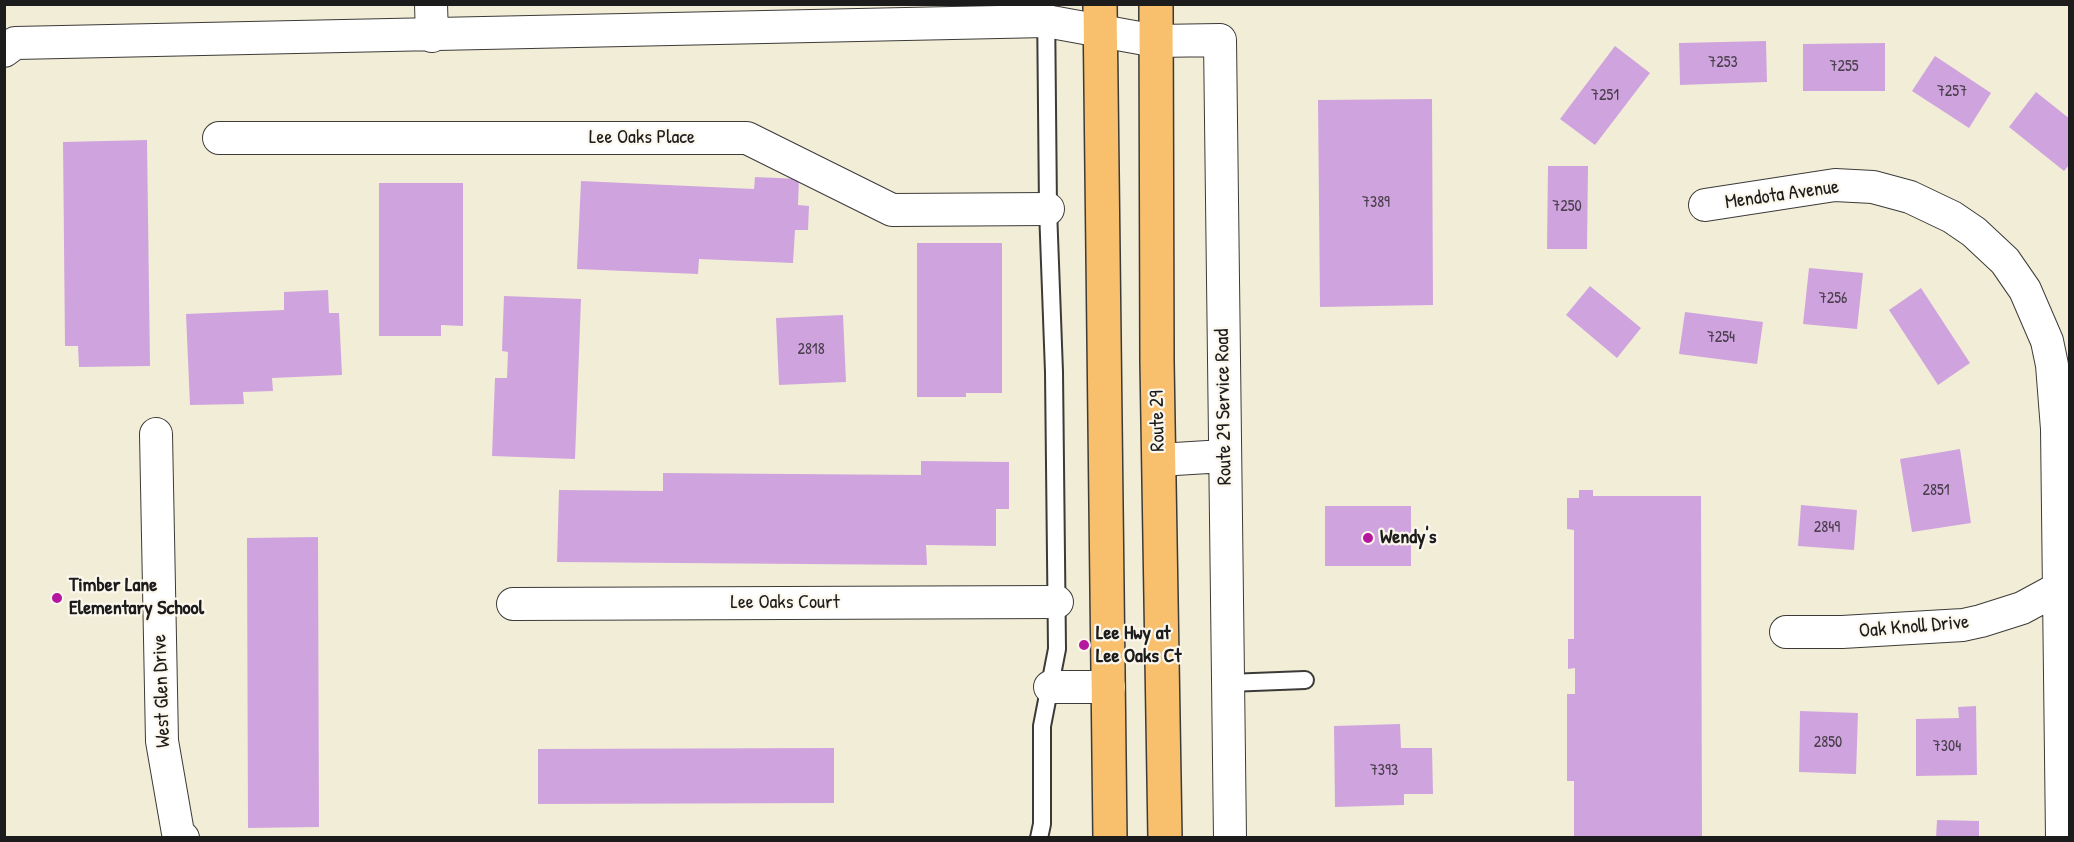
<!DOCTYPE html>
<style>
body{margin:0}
#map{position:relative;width:2074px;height:842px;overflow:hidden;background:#f2edd7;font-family:"Patrick Hand",sans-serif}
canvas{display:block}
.frame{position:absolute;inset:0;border:6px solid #1c1c1c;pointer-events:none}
</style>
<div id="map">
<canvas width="2074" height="842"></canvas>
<div class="frame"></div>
</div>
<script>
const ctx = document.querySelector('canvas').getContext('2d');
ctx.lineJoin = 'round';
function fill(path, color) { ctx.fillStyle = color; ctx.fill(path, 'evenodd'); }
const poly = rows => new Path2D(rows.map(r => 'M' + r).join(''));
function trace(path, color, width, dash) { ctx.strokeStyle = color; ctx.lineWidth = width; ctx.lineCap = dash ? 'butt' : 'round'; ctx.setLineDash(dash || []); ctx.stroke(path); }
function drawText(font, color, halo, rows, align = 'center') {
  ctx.font = font + ' "Patrick Hand",sans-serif'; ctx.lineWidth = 4.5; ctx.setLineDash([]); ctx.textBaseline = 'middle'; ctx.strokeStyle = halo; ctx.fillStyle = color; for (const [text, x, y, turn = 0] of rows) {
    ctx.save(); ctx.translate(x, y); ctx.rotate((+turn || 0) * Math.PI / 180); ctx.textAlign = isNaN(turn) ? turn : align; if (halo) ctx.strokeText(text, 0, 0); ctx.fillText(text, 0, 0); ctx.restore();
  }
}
const building = poly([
 [1766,41,1767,82,1680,85,1679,43],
 [1885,43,1885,91,1803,91,1803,44],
 [1615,46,1650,73,1595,145,1560,119],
 [1935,56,1991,93,1969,128,1912,91],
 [2036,92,2070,119,2070,164,2064,171,2009,127],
 [1432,99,1433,305,1320,307,1318,100],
 [147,140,150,366,79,367,78,346,65,346,63,142],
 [1548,166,1588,166,1587,249,1547,249],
 [755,177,799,179,798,205,809,206,808,230,795,230,793,263,699,259,698,274,577,269,581,181,754,189],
 [379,183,463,183,463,326,441,325,441,336,379,336],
 [917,243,1002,243,1002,393,966,393,966,397,917,397],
 [1809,268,1863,273,1857,329,1803,324],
 [1590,286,1641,328,1617,358,1566,315],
 [1921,288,1970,363,1938,385,1889,310],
 [328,290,329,313,339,313,342,375,272,378,273,391,243,392,244,404,190,405,186,314,284,310,284,292],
 [504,296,581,299,575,459,492,456,495,378,507,378,508,352,502,351],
 [1685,312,1763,322,1757,364,1679,354],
 [843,315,846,382,779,385,776,318],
 [1960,449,1971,523,1912,532,1900,459],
 [921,461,1009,462,1009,509,996,509,996,546,926,545,927,565,557,562,559,490,663,491,663,473,921,475],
 [1579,490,1593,490,1593,496,1701,496,1702,838,1574,838,1574,781,1567,781,1567,694,1575,694,1575,668,1568,669,1568,639,1574,639,1574,530,1567,529,1567,498,1579,498],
 [1801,505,1857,510,1854,550,1798,546],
 [1325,506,1411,506,1411,566,1325,566],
 [318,537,319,827,248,828,247,538],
 [1976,706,1977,775,1916,776,1916,719,1959,718,1958,707],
 [1800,711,1858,713,1856,774,1799,772],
 [1400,724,1401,748,1432,748,1433,794,1404,794,1404,805,1335,807,1334,726],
 [834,748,834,803,538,804,538,749],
 [1937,820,1979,821,1979,838,1936,838]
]);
const service = poly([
 [1228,683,1305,680],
 [1039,838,1042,824,1042,726,1057,649,1054,372,1048,209,1046,4]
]);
const minor = poly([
 [431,4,432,36],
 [4,51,15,43,1046,21,1156,41,1220,40,1230,838],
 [219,138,747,138,892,210,1048,209],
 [1705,205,1835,185,1873,187,1910,197,1952,217,1974,232,2005,261,2025,290,2047,341,2052,365,2057,429,2062,838],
 [156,434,162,741,178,833,183,838],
 [1159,460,1224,456],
 [513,604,1057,602],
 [1786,632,1842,632,1963,625,1981,621,2022,608,2059,588,2070,586],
 [1050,687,1109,687]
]);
const primary = poly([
 [1100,4,1110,838],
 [1156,4,1157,361,1165,838]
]);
const markers = [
 [1368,538,6,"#b5179e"],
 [57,598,6,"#b5179e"],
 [1084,645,6,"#b5179e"]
];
const numberNames = [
 ["7253",1723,63],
 ["7255",1844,67],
 ["7257",1952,92],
 ["7251",1605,96],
 ["7389",1376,203],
 ["7250",1567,207],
 ["7256",1833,299],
 ["7254",1721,338],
 ["2818",811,350],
 ["2851",1936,491],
 ["2849",1827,528],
 ["2850",1828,743],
 ["7304",1947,747],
 ["7393",1384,771]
];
const streetNames = [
 ["Lee Oaks Place",642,138],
 ["Mendota Avenue",1782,195,-8],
 ["Route 29 Service Road",1224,407,-91],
 ["Route 29",1158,421,-91],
 ["Lee Oaks Court",785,603],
 ["Oak Knoll Drive",1914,627,-5],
 ["West Glen Drive",162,691,-92]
];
const poiNames = [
 ["Wendy's",1380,538],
 ["Timber Lane",69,586],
 ["Elementary School",69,609],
 ["Lee Hwy at",1096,634],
 ["Lee Oaks Ct",1096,657]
];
fill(building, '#cfa4de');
trace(service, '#3c3b38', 20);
trace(minor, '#3c3b38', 34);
trace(primary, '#3c3b38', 36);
trace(service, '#fff', 16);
trace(minor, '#fff', 32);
trace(primary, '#f8bf6c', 33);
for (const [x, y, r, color] of markers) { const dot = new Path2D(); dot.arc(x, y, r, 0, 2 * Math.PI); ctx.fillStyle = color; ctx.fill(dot); trace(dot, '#fbf7ec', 2); }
drawText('16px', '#493e4c', null, numberNames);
drawText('20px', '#1c1c1c', '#fbf7ec', streetNames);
drawText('bold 20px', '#1c1c1c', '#fbf7ec', poiNames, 'left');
</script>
